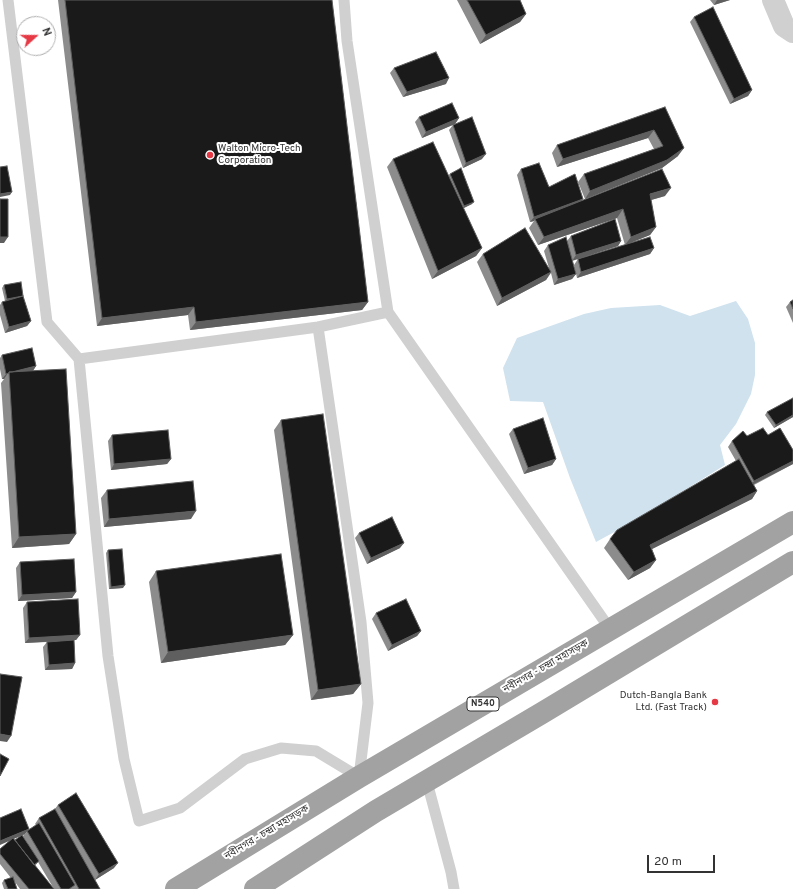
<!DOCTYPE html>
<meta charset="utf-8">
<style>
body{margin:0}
#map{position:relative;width:793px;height:889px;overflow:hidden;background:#fff;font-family:Overpass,sans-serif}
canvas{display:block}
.north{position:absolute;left:16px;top:16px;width:40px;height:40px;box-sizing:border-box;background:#fff;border:1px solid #adadad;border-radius:50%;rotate:69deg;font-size:11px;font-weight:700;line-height:16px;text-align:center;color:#333}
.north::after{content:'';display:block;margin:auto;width:14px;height:18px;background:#e63946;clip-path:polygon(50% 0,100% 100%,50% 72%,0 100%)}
.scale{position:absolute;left:647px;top:855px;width:68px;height:18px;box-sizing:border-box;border:2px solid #333;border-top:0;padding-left:5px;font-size:12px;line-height:14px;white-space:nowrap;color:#333;-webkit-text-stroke:3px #fff;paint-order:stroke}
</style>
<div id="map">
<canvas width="793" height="889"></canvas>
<div class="north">N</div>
<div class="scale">20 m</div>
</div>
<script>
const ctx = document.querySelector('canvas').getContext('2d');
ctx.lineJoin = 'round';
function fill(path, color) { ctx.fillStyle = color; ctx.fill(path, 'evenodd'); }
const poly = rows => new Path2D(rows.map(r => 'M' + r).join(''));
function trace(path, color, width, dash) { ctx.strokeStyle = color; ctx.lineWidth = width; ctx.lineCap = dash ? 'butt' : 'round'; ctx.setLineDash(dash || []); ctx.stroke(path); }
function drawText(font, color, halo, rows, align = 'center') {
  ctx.font = font + ' Overpass,"Noto Sans Bengali",sans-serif'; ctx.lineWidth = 4; ctx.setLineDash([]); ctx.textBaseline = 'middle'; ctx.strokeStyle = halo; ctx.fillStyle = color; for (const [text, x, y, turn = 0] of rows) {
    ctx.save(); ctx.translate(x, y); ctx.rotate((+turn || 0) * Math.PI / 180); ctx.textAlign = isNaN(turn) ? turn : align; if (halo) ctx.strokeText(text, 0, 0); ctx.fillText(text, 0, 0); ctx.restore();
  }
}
const water = poly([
 [736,301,748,319,755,343,755,375,751,394,736,424,720,445,725,465,640,518,596,542,570,478,543,402,510,401,503,368,517,338,584,314,611,308,660,305,690,316]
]);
const service = poly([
 [8,0,47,322,79,359,318,327,388,312],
 [344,0,347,41,388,312,610,629],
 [79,359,108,656,124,759,139,821,180,808,245,759,281,748,316,751,359,777,368,703,361,622,318,327],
 [427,782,451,872,454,889]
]);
const minor = poly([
 [773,0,784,26,793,32]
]);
const trunk = poly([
 [176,889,359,777,793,522],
 [255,889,376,811,542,713,793,562]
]);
const wall = poly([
 [58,0,332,0,368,302,362,310,190,330,188,315,97,326],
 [457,0,520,0,526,14,520,22,480,44],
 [710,0,730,0,714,5],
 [694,17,752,90,748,96,730,104,690,22],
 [394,68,446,84,403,97,390,73],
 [665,107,678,156,662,168,585,199,578,182,584,174,654,149,648,138,557,167,552,153,557,145],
 [419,117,459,118,455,124,422,138,415,122],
 [453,125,482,159,463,168,449,130],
 [393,159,448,176,450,174,472,204,463,208,482,248,476,256,432,279,387,167],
 [521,169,549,187,582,201,665,196,651,200,656,227,650,235,630,243,654,248,650,254,577,278,574,265,578,259,625,245,617,218,538,245,529,228,534,221,530,222,517,175],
 [571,236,621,241,618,246,572,260,576,274,572,279,554,285,551,273,546,280,497,306,477,262,483,254,549,268,544,251,548,245,567,241],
 [4,285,23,296,31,321,27,326,5,333,0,315,0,305,2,302,5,301,2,288],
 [793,300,793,323,786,307,790,302],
 [2,355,36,366,33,371,76,534,69,544,12,548,1,383,4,379,2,379,0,369,0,358],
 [767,412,793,417,774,428,765,415],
 [281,420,361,684,353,694,311,700,274,430],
 [513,429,556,459,552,465,524,474,509,434],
 [112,435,171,459,167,464,111,470,108,441],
 [768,435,793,461,793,464,754,485,757,491,752,499,652,549,656,560,650,568,628,580,604,548,610,539,736,461,728,447,732,441,747,436],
 [107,490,191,519,104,527,101,498],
 [359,533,400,548,367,564,355,538],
 [108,550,123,588,109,589,106,553],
 [20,562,76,592,72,598,18,601,16,568],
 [156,571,293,635,285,645,161,663,149,582],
 [27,602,80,635,76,640,74,640,75,663,72,669,45,670,43,647,47,642,25,643,23,608],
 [376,613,421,631,417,636,388,651,372,619],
 [58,805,114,868,95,880,82,858,100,889,54,889,38,862,35,866,54,889,20,889,15,882,17,889,4,889,2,883,4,880,11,878,0,864,0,849,10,840,29,829,25,834,13,839,15,841,28,844,23,836,27,831,36,825,35,824,39,818,54,810]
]);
const shadedWall = poly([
 [717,0,730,0,714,5],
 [526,14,520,22,480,44,486,35],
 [449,78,446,84,403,97,407,92],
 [752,90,748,96,730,104,734,99],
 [459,118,455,124,422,138,426,132],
 [654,130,648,138,557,167,563,159],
 [684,148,678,156,662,168,585,199,590,191],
 [486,154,482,159,463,168,466,163],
 [671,188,665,196,644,202,650,194],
 [12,192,10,195,0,197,0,194],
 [583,199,579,205,535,219,534,221,530,222,534,217],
 [474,202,472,204,462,209,464,206],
 [623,209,617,218,538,245,544,237],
 [656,227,650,235,625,245,631,237],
 [0,237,8,237,4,243,0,243],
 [621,241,618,246,572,261,576,255],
 [482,248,476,256,432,279,438,271],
 [654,248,650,254,577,278,581,272],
 [551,272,546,280,497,306,502,298],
 [576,274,572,279,554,285,558,279],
 [23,296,5,302,7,299],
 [368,302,362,310,190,330,196,322],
 [194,307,188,315,97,326,102,318],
 [31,321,27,326,5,333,9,327],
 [36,366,32,372,9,373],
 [8,373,4,379,2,379,6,374],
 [793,415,793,417,774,428,776,425],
 [171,459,167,464,111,470,114,464],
 [556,459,552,465,524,474,528,468],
 [793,461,793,464,750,486,754,481],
 [757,491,752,499,644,553,650,545],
 [196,511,191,519,104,527,109,519],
 [76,534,69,544,12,548,19,537],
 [404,543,400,548,367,564,371,558],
 [656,560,650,568,628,580,634,572],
 [125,585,123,588,109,589,111,587],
 [76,592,72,598,18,601,22,595],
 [421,631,417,636,388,651,392,645],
 [80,635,76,640,25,643,29,638],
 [293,635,285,645,161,663,168,652],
 [75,663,72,669,45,670,49,665],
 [361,684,353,694,311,700,318,690],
 [0,734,11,736,7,742,0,741],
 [29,829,25,834,0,845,0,841],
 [118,863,114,868,95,880,99,874]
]);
const building = poly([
 [65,0,332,0,368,302,196,322,194,307,102,318,65,0],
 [467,0,520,0,526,14,486,35,467,0],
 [713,7,752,90,734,99,694,17,713,7],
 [436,52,449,78,407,92,394,68,436,52],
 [452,103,459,118,426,132,419,117,452,103],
 [665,107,684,148,667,160,590,191,584,174,663,146,654,130,563,159,557,145,665,107],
 [472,117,486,154,466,163,453,125,472,117],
 [433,142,482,248,438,271,393,159,433,142],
 [539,163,549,187,575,174,583,199,534,217,521,169,539,163],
 [7,166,12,192,0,194,0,167,7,166],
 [461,168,474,202,464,206,450,174,461,168],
 [662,169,671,188,650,194,656,227,631,237,623,209,544,237,535,219,662,169],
 [0,199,8,199,8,237,0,237,0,199],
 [615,219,621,241,576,255,571,236,615,219],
 [525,228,551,272,502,298,483,254,525,228],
 [566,237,576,274,558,279,548,245,566,237],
 [650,237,654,248,581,272,578,259,650,237],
 [21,282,23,296,7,299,4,285,21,282],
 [23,296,31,321,9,327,2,302,23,296],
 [793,300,793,309,790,302,793,300],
 [32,348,36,366,12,372,9,372,9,373,6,374,2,355,32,348],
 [66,369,76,534,19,537,9,372,66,369],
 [793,398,793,415,776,425,767,412,793,398],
 [323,414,361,684,318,690,281,420,323,414],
 [543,418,556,459,528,468,513,429,543,418],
 [763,428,768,435,780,428,793,450,793,461,754,481,732,441,743,431,747,436,763,428],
 [168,430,171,459,114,464,112,435,168,430],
 [739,459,757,491,650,545,656,560,634,572,610,539,617,530,739,459],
 [193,481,196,511,109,519,107,490,193,481],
 [392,517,404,543,371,558,359,533,392,517],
 [122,549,125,585,111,587,108,550,122,549],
 [281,554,293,635,168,652,156,571,281,554],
 [74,559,76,592,22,595,20,562,74,559],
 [78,599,80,635,29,638,27,602,78,599],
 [406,599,421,631,392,645,376,613,406,599],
 [74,640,75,663,49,665,47,642,74,640],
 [0,674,22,677,11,736,0,734,0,674],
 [0,754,9,759,0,776,0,754],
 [76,793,118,863,99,874,58,805,76,793],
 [21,809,29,829,0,841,0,818,21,809],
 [55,809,100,889,79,889,39,818,55,809],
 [39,823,75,885,69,889,61,889,27,831,39,823],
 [22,835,39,861,34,865,15,840,22,835],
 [13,838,54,889,29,889,0,854,0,849,13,838],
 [13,877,17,889,8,889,4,880,13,877]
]);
const markers = [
 [210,155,4,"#e63946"],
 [715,702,4,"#e63946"]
];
const shields = [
 [483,704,32]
];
const shieldNames = [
 ["N540",483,704]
];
const poiNames = [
 ["Walton Micro-Tech",218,149],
 ["Corporation",218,161],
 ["Dutch-Bangla Bank",707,696,"right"],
 ["Ltd. (Fast Track)",707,708,"right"]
];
const streetNames = [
 ["নবীনগর - চন্দ্রা মহাসড়ক",546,667,-30],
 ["নবীনগর - চন্দ্রা মহাসড়ক",267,833,-31]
];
fill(water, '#cfe2ee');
trace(service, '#d0d0d0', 11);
trace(minor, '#d0d0d0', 22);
trace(trunk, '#a2a2a2', 22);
fill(wall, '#8c8c8c');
fill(shadedWall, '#5f5f5f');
fill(building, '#1a1a1a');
trace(building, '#5f5f5f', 1);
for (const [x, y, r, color] of markers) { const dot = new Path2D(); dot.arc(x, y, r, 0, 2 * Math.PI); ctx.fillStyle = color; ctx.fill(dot); trace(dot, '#fff', 1.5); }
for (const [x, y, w] of shields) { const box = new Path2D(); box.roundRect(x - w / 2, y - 7, w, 14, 3); ctx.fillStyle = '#fff'; ctx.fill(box); trace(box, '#333', 1); }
drawText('bold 9px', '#333', null, shieldNames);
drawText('10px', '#333', '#fff', poiNames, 'left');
drawText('10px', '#333', '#fff', streetNames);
</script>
